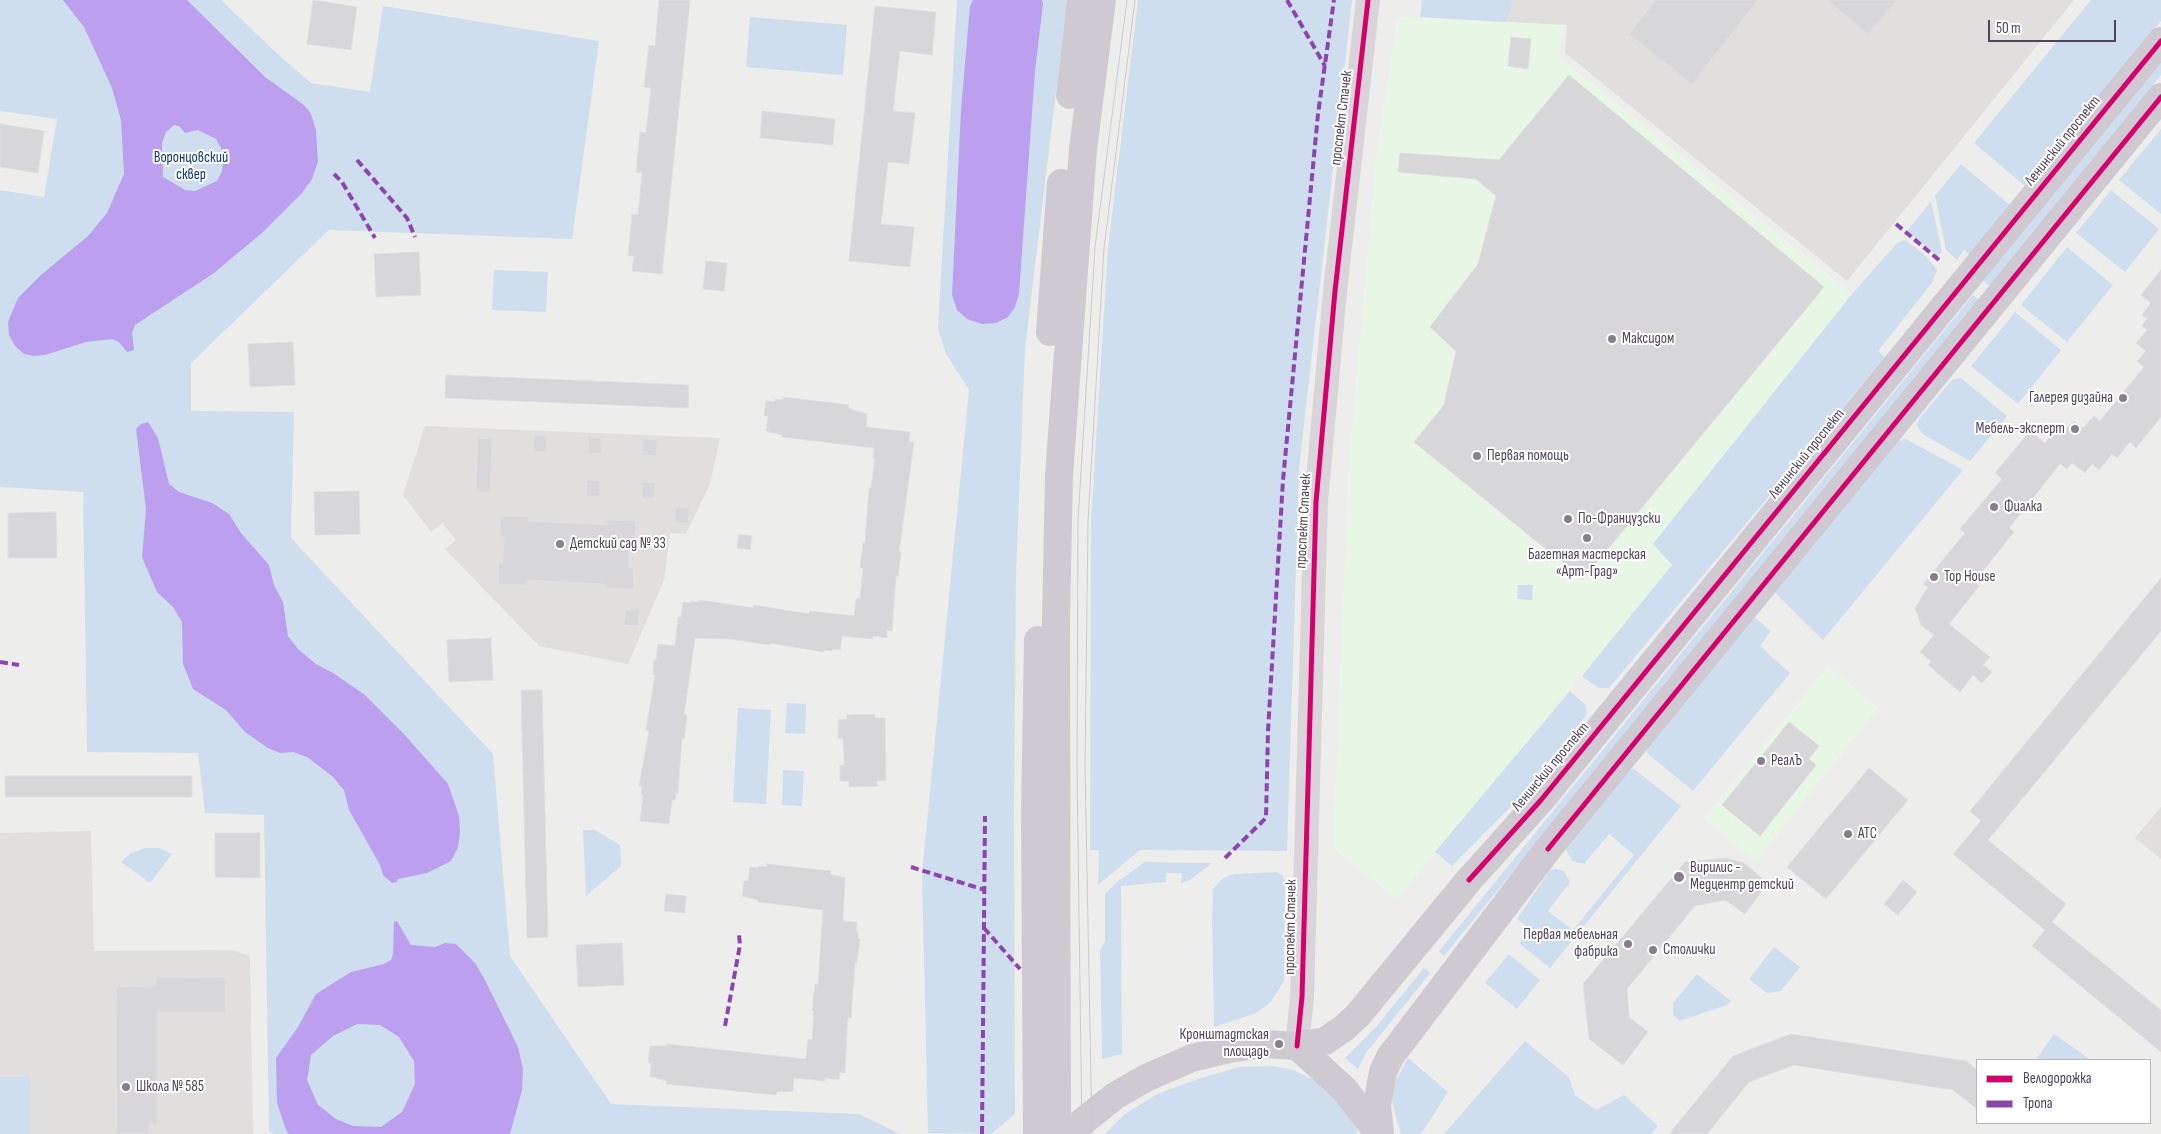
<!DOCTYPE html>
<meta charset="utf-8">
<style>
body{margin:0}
#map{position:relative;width:2161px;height:1134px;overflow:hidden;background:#edeeec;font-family:"Sofia Sans Condensed",sans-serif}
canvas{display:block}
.legend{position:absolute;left:1976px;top:1059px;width:175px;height:65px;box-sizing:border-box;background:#fff;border:1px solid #b9b4bd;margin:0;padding:6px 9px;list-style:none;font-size:15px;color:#51435a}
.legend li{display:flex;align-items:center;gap:10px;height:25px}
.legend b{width:25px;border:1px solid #b9b4bd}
.scale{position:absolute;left:1988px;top:20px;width:128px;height:22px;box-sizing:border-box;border:2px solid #51435a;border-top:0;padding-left:6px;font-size:15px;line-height:18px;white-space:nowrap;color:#51435a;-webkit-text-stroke:4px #fff;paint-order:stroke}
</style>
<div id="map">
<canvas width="2161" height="1134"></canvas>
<ul class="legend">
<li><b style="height:6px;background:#d6006c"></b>Велодорожка</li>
<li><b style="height:6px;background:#8e44ad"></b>Тропа</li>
</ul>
<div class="scale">50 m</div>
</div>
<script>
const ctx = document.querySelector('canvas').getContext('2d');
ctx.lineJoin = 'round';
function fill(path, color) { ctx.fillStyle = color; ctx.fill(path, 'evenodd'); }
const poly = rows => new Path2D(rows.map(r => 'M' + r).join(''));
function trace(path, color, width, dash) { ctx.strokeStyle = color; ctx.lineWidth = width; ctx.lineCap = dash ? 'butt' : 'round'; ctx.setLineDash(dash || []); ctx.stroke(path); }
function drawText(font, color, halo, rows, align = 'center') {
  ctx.font = font + ' "Sofia Sans Condensed",sans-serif'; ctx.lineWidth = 4; ctx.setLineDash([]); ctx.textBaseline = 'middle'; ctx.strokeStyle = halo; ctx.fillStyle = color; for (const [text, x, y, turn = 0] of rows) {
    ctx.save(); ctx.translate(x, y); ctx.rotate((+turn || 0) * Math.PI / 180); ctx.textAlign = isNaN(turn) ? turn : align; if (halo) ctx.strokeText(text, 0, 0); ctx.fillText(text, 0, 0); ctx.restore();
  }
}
const commercial = poly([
 [1398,17,1563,25,1560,58,1852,294,1653,543,1672,565,1397,899,1333,848,1349,461,1377,149],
 [1828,666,1878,708,1756,861,1704,819]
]);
const education = poly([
 [1424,0,2074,0,1847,281,1565,53,1567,25,1422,17],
 [425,426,720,438,710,484,686,534,670,533,664,580,628,664,539,646,445,549,456,540,442,523,431,532,403,495],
 [2161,807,2161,859,2135,838],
 [91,831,94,951,232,950,250,956,253,1134,0,1134,0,833]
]);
const green = poly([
 [0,0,221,0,282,58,311,83,370,92,383,6,599,41,572,239,329,230,191,363,191,411,294,412,291,538,493,754,510,956,611,1104,859,1114,900,1134,273,1134,269,1131,264,815,205,813,198,753,87,752,83,492,0,487,0,190,44,197,57,119,0,111],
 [957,0,1067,0,1025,349,1016,575,1014,809,1015,1114,991,1134,928,1133,922,874,969,390,946,354,938,328],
 [1138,0,1352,0,1299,469,1287,851,1140,850,1098,885,1099,850,1090,850,1091,521,1108,248],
 [1422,0,1513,0,1506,22,1420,17],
 [2091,0,2161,0,2161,21,2025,186,1974,143],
 [750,17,847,25,843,75,746,67],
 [2161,63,2161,75,1990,286,1983,281],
 [2161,129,2161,214,2119,180],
 [1961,164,2010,205,1970,255,1964,250,1957,260,1946,250,1935,196],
 [2111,190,2159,229,2125,272,2076,233],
 [1931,201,1942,252,1938,256,1907,231],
 [1905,240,1924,254,1937,270,1932,283,1878,351,1885,357,1609,688,1599,688,1590,682,1582,676,1672,565,1653,544,1852,294,1897,243],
 [2067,247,2113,285,2067,342,2021,305],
 [494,270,548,272,546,312,492,310],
 [1973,295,1979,300,1444,956,1439,951],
 [2015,312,2061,350,2018,404,1971,366],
 [1961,378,2007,416,1970,461,1922,434,1917,425,1919,419,1952,380],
 [1906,439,1963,470,1823,640,1774,592,1898,441],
 [1518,585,1533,585,1532,600,1517,599],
 [1754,617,1771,631,1760,646,1790,673,1693,791,1647,753,1647,745],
 [1570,691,1585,704,1587,714,1529,788,1452,866,1435,852],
 [787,703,806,704,805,734,785,733],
 [738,708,771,710,766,804,733,802],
 [1634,769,1681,806,1550,968,1520,944,1525,925,1517,919,1550,870,1557,869,1564,871,1570,882,1548,911,1573,930,1634,855,1609,834,1584,864,1572,861,1566,850,1567,845,1626,771],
 [783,770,804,771,802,806,782,805],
 [583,830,595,830,620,845,621,866,586,896],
 [145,848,159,848,172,854,150,883,121,862,131,853],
 [1145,862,1212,863,1190,880,1181,883,1182,873,1166,873,1166,882,1121,886,1122,1054,1102,1059,1100,950,1105,942,1105,894,1117,882],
 [1276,872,1282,875,1285,881,1284,981,1270,1003,1256,1013,1214,1027,1212,920,1213,889,1223,878,1234,874],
 [1774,947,1800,967,1781,991,1767,993,1749,979],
 [1509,954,1540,980,1517,1009,1485,983],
 [1424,968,1430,973,1366,1053,1358,1069,1345,1058,1376,1027],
 [1697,974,1731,1001,1727,1005,1680,1021,1673,1015,1673,1003],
 [2054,1034,2091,1060,2040,1060,2037,1058],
 [1525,1041,1569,1077,1575,1095,1596,1110,1624,1095,1658,1126,1651,1134,1444,1134],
 [1408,1058,1448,1092,1421,1134,1401,1134,1392,1101,1393,1086],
 [1271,1066,1293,1070,1314,1080,1330,1093,1355,1124,1358,1134,1105,1134,1125,1114,1157,1094,1201,1078,1240,1067],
 [0,1077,30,1077,29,1134,0,1134]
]);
const water = poly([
 [63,0,187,0,265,77,304,105,311,114,316,130,318,162,312,179,302,193,263,232,214,273,135,325,132,333,134,350,127,352,119,342,113,339,86,342,45,355,34,356,24,354,15,346,9,335,8,322,18,298,41,275,88,236,107,213,124,174,121,120,112,88,84,27],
 [174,125,179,126,185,133,198,130,216,139,221,148,223,161,222,171,217,181,195,191,185,190,163,177,162,143,166,132],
 [973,0,1042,0,1043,4,1035,71,1019,294,1015,307,1008,317,996,323,982,324,967,319,957,310,952,295,961,110,970,6],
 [148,422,158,438,169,484,179,492,212,503,229,514,241,533,269,565,274,585,283,602,288,636,298,649,316,664,333,673,365,695,403,733,448,784,459,816,460,832,458,847,451,861,427,873,398,879,397,882,392,883,383,875,380,865,349,810,344,790,332,776,307,757,293,752,280,753,268,748,245,732,226,710,193,689,183,664,182,622,173,607,157,592,142,557,146,509,136,429,141,424],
 [397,921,411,945,435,947,445,943,456,944,475,963,485,980,518,1047,523,1069,522,1090,510,1134,289,1134,286,1130,277,1103,276,1058,298,1027,316,994,351,972,384,964,391,960,393,954,394,922],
 [357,1024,380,1025,399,1037,414,1061,415,1084,402,1112,381,1127,353,1126,336,1119,318,1105,307,1080,311,1055,333,1036]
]);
const building = poly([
 [313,0,357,7,351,50,307,44,313,0],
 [659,0,690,0,662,274,632,271,634,256,628,256,632,214,638,215,642,173,636,172,640,132,646,133,651,88,644,87,649,45,655,46,659,0],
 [1656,0,1758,0,1692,84,1629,34,1656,0],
 [1827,0,1897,0,1868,34,1827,0],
 [875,6,936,12,932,55,900,51,893,111,915,113,909,164,888,162,881,224,914,227,910,267,849,261,875,6],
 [1511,37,1531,39,1528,69,1508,66,1511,37],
 [1569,75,1824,287,1583,579,1414,442,1444,405,1456,351,1430,327,1478,264,1496,196,1476,179,1398,172,1400,153,1499,160,1569,75],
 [762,111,835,119,833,145,760,138,762,111],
 [0,124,44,131,38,173,0,167,0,124],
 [419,252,421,295,376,297,374,254,419,252],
 [706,261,727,263,724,291,703,289,706,261],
 [2161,270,2161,417,2136,448,2130,442,2117,458,2112,454,2099,470,2092,464,2085,473,2072,463,2067,469,2060,464,2009,528,2014,532,1974,582,1979,586,1949,624,1990,657,1983,665,1992,672,1982,683,1973,675,1960,692,1928,665,1931,661,1920,652,1934,635,1921,625,1915,608,1928,587,1923,584,1965,533,1960,529,2002,479,1995,473,2030,431,2045,443,2056,429,2062,434,2074,421,2083,428,2094,416,2100,421,2144,367,2137,361,2146,351,2136,343,2147,330,2142,326,2147,319,2142,315,2151,303,2141,295,2161,270],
 [293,342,295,385,250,387,248,344,293,342],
 [446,375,689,385,688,408,445,398,446,375],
 [783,397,849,405,848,408,867,414,866,427,910,432,909,442,914,442,899,552,901,552,898,576,896,576,892,631,887,630,887,638,873,636,873,639,842,636,840,650,833,649,832,651,824,650,824,652,770,643,770,645,730,639,695,638,684,715,687,715,684,739,682,739,678,793,676,793,675,800,672,800,669,824,640,821,643,795,641,795,642,786,639,786,649,731,646,730,655,675,653,675,654,660,656,660,658,644,675,646,678,617,681,617,683,602,691,603,692,601,699,602,700,600,754,608,754,605,809,614,810,611,854,616,856,599,860,599,863,568,860,568,863,543,865,543,869,488,871,488,875,458,873,458,874,448,782,437,782,435,766,431,768,416,764,416,766,401,775,402,775,399,782,400,783,397],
 [534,435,547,436,546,452,533,451,534,435],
 [588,437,601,438,601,453,588,453,588,437],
 [478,438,492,439,490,492,476,492,478,438],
 [643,439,657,440,656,456,643,455,643,439],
 [587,480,600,481,600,496,586,496,587,480],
 [642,482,655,483,655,498,642,498,642,482],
 [359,491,360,534,315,535,314,492,359,491],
 [676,507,689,508,688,523,675,522,676,507],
 [56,512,57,558,8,558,8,513,56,512],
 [501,516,529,517,528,521,607,525,607,520,636,521,635,542,629,541,628,567,634,568,633,589,605,588,605,584,526,580,526,585,498,584,499,563,503,563,504,538,500,537,501,516],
 [739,534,752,536,750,550,737,548,739,534],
 [2161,578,2161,631,1988,840,2066,904,2052,922,2161,1010,2161,1052,2032,946,2045,930,1953,854,1981,821,1970,811,2161,578],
 [626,609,639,610,638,626,624,625,626,609],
 [491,638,493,680,449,682,447,640,491,638],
 [521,690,542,690,548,937,527,938,521,690],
 [875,714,875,718,885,718,886,780,877,781,877,786,849,787,849,781,840,781,840,765,844,765,844,752,843,738,838,738,838,720,847,719,847,715,875,714],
 [1789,722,1819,746,1809,759,1816,765,1760,836,1722,805,1789,722],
 [1869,768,1908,800,1826,899,1787,867,1869,768],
 [5,776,192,776,192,797,5,797,5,776],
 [215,833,260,833,260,878,215,877,215,833],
 [1727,858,1744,863,1768,883,1745,914,1725,900,1695,906,1627,989,1629,1017,1648,1032,1623,1065,1589,1039,1583,984,1685,862,1727,858],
 [767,864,831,871,830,874,845,878,843,921,857,922,856,931,858,931,858,939,860,939,857,963,855,963,851,1018,848,1017,847,1031,845,1073,840,1072,839,1080,825,1078,825,1081,794,1078,793,1091,777,1092,776,1095,666,1084,666,1081,650,1076,651,1063,648,1063,650,1046,667,1046,667,1044,806,1059,808,1039,812,1040,814,1011,812,1011,815,984,818,985,823,910,758,902,758,900,742,896,744,881,748,881,750,867,758,868,758,866,766,867,767,864],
 [1903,880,1917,892,1898,915,1884,904,1903,880],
 [666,894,686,896,685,913,664,911,666,894],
 [622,943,624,985,578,987,576,945,622,943],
 [226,977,226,1012,157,1012,157,1124,149,1124,149,1134,117,1134,116,987,156,986,156,978,226,977],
 [1791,1034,1966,1061,1977,1070,1977,1109,1953,1090,1794,1065,1749,1082,1707,1134,1669,1134,1733,1056,1791,1034]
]);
const minor = poly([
 [1297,1046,1302,997,1316,502,1335,291,1368,0]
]);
const major = poly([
 [1070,95,1081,0],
 [1050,332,1061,183],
 [1297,1046,1344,1089,1379,1134],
 [1037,1134,1035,814,1038,640],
 [1057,1134,1056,620,1059,475,1083,149,1102,0],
 [1067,1134,1115,1096,1146,1078,1192,1058,1234,1048,1264,1044,1297,1046,1325,1041,1344,1028,1358,1015,1469,880,1541,800,2161,41],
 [1380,1134,1377,1105,1383,1072,1390,1057,1412,1028,1548,849,2161,97]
]);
const tram = poly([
 [1082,1134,1077,767,1078,520,1095,247,1127,0],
 [1092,1134,1085,766,1088,521,1104,248,1135,0]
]);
const quiet = poly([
 [1287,0,1325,66],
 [357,160,407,218,415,237],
 [334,174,342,182,375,238],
 [1896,224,1939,260],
 [0,662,19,665],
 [1225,858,1266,818,1268,731,1283,480,1318,114,1334,0],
 [911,867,985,890],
 [984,928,1020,969],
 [725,1026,740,945,739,935],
 [982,1134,985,816]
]);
const cycleway = poly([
 [1548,849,2161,97],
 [1469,880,1541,800,2161,41],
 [1297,1046,1302,997,1316,502,1335,291,1368,0]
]);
const markers = [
 [1612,339,5,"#887f8d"],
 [2123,398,5,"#887f8d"],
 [2075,429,5,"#887f8d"],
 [1477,456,5,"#887f8d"],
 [1994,507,5,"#887f8d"],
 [1568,519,5,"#887f8d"],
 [1587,538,5,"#887f8d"],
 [560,544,5,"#887f8d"],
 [1934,577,5,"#887f8d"],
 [1761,761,5,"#887f8d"],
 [1848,834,5,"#887f8d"],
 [1679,877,6,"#887f8d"],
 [1628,944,5,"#887f8d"],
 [1653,950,5,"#887f8d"],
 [1279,1044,5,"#887f8d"],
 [126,1087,5,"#887f8d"]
];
const streetNames = [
 ["проспект Стачек",1342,118,-83],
 ["Ленинский проспект",2063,141,-51],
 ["Ленинский проспект",1807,454,-51],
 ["проспект Стачек",1304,521,-87],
 ["Ленинский проспект",1551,767,-50],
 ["проспект Стачек",1291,927,-89]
];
const parkNames = [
 ["Воронцовский",191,158],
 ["сквер",191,175]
];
const poiNames = [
 ["Максидом",1622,339],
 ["Галерея дизайна",2113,398,"right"],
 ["Мебель-эксперт",2065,429,"right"],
 ["Первая помощь",1487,456],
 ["Фиалка",2004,507],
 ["По-Французски",1578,519],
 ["Детский сад № 33",570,544],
 ["Багетная мастерская",1587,555,"center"],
 ["«Арт-Град»",1587,572,"center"],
 ["Top House",1944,577],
 ["РеалЪ",1771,761],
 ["АТС",1858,834],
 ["Вирилис -",1690,868],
 ["Медцентр детский",1690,885],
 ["Первая мебельная",1618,935,"right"],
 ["фабрика",1618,952,"right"],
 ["Столички",1663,950],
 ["Кронштадтская",1269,1035,"right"],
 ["площадь",1269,1052,"right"],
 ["Школа № 585",136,1087]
];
fill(commercial, '#e8f6e6');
fill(education, '#e0dfde');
fill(green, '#cedeef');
fill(water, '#bd9ff0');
fill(building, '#d7d6d8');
trace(building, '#e0dfdf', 1);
trace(minor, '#d8d4da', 24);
trace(major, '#cfcad2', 28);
trace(tram, '#ccc9cd', 1);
trace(quiet, '#8e44ad', 4, [8, 4]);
trace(cycleway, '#d6006c', 5);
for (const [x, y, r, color] of markers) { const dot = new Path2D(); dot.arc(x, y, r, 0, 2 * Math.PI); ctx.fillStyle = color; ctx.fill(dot); trace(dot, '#fff', 2); }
drawText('15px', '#51435a', '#fff', streetNames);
drawText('15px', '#0f367f', '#fff', parkNames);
drawText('15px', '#51435a', '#fff', poiNames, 'left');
</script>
